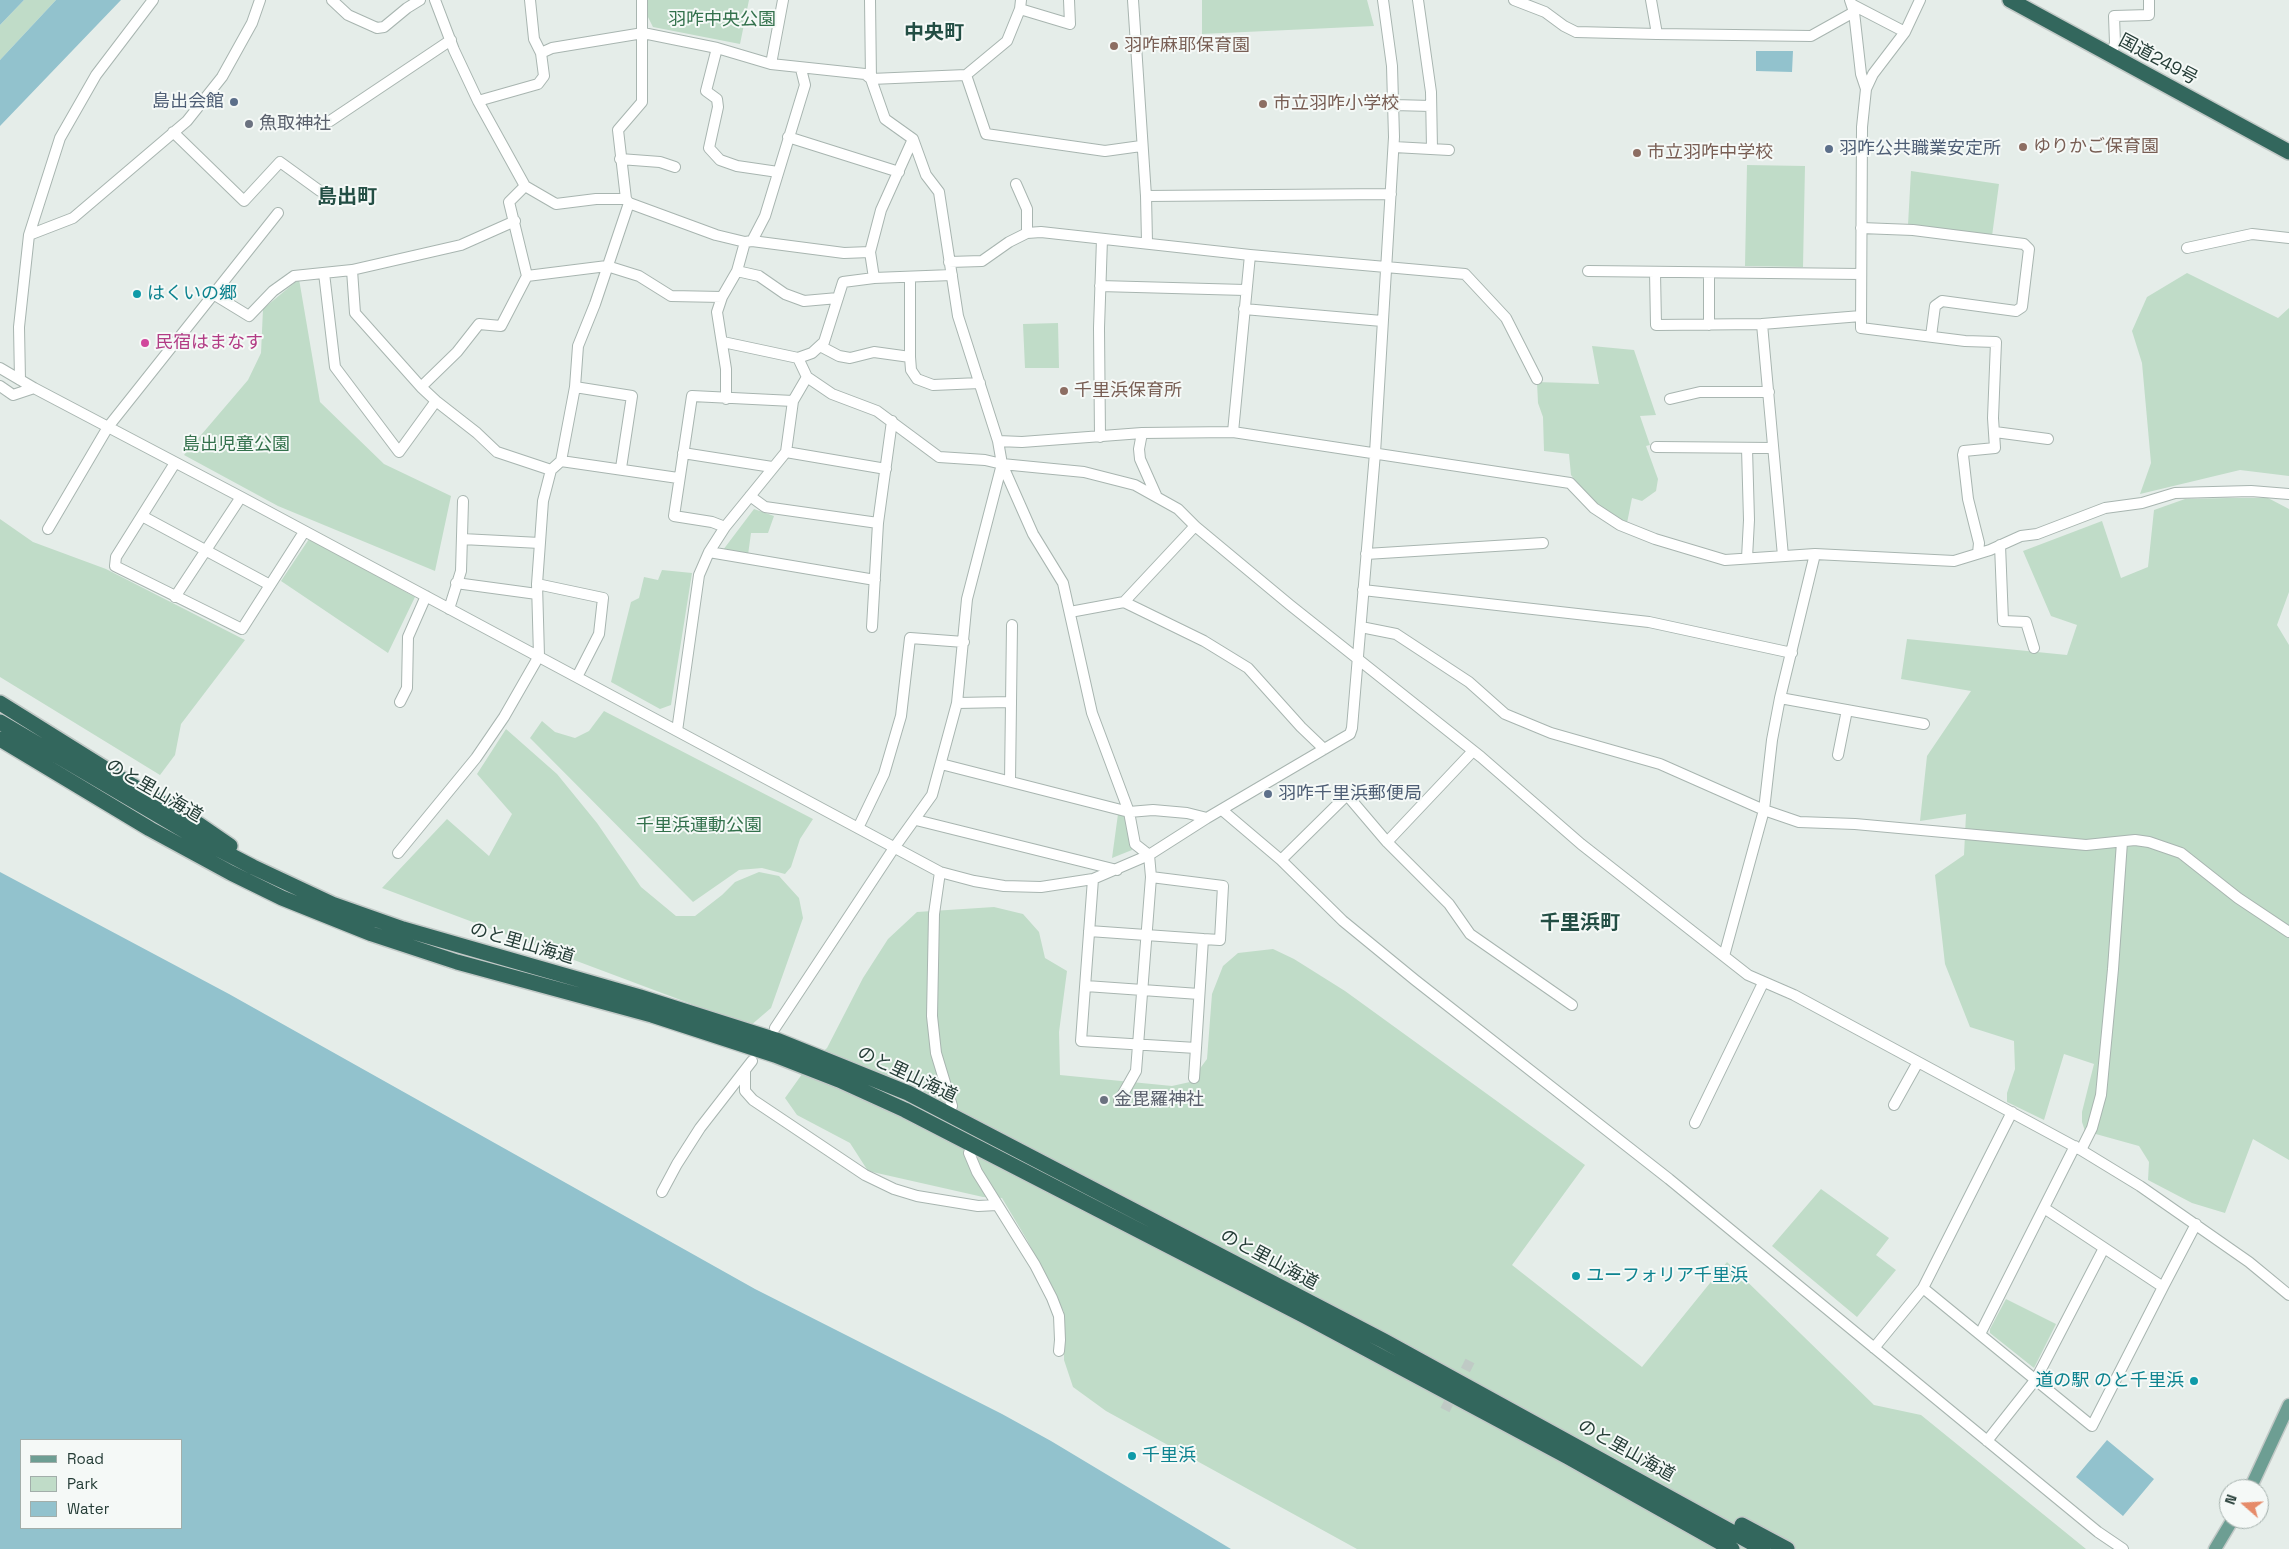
<!DOCTYPE html>
<meta charset="utf-8">
<style>
body{margin:0}
#map{position:relative;width:2289px;height:1549px;overflow:hidden;background:#e5ede9;font-family:"Space Grotesk",sans-serif}
canvas{display:block}
.legend{position:absolute;left:20px;top:1439px;width:162px;height:90px;box-sizing:border-box;background:#f5f9f7;border:1px solid #a2aeaa;margin:0;padding:6px 9px;list-style:none;font-size:15px;color:#253d37}
.legend li{display:flex;align-items:center;gap:10px;height:25px}
.legend b{width:25px;border:1px solid #a2aeaa}
.north{position:absolute;left:2219px;top:1479px;width:50px;height:50px;box-sizing:border-box;background:#f5f9f7;border:1px solid #a2aeaa;border-radius:50%;rotate:289deg;font-size:14px;font-weight:700;line-height:20px;text-align:center;color:#253d37}
.north::after{content:'';display:block;margin:auto;width:18px;height:22px;background:#e68b69;clip-path:polygon(50% 0,100% 100%,50% 72%,0 100%)}
</style>
<div id="map">
<canvas width="2289" height="1549"></canvas>
<ul class="legend">
<li><b style="height:6px;background:#6d9e93"></b>Road</li>
<li><b style="height:14px;background:#c0dcc8"></b>Park</li>
<li><b style="height:14px;background:#92c2cd"></b>Water</li>
</ul>
<div class="north">N</div>
</div>
<script>
const ctx = document.querySelector('canvas').getContext('2d');
ctx.lineJoin = 'round';
function fill(path, color) { ctx.fillStyle = color; ctx.fill(path, 'evenodd'); }
const poly = rows => new Path2D(rows.map(r => 'M' + r).join(''));
function trace(path, color, width, dash) { ctx.strokeStyle = color; ctx.lineWidth = width; ctx.lineCap = dash ? 'butt' : 'round'; ctx.setLineDash(dash || []); ctx.stroke(path); }
function drawText(font, color, halo, rows, align = 'center') {
  ctx.font = font + ' "Space Grotesk","Noto Sans JP",sans-serif'; ctx.lineWidth = 4; ctx.setLineDash([]); ctx.textBaseline = 'middle'; ctx.strokeStyle = halo; ctx.fillStyle = color; for (const [text, x, y, turn = 0] of rows) {
    ctx.save(); ctx.translate(x, y); ctx.rotate((+turn || 0) * Math.PI / 180); ctx.textAlign = isNaN(turn) ? turn : align; if (halo) ctx.strokeText(text, 0, 0); ctx.fillText(text, 0, 0); ctx.restore();
  }
}
const green = poly([
 [24,0,56,0,0,60,0,25],
 [648,0,749,0,740,44,653,27,647,15],
 [1202,0,1367,0,1374,26,1202,34],
 [1747,165,1805,166,1803,267,1745,266],
 [1911,171,1999,184,1992,236,1908,225],
 [2187,273,2278,318,2289,308,2289,476,2240,470,2140,494,2151,463,2142,363,2132,331,2147,297],
 [299,279,320,402,384,464,451,496,435,571,278,506,184,455,248,380,261,353,263,309],
 [1058,323,1059,368,1025,368,1023,324],
 [1592,346,1634,350,1656,415,1640,416,1650,445,1646,446,1658,479,1656,491,1642,501,1632,498,1627,523,1613,517,1595,504,1571,475,1569,454,1544,451,1543,417,1538,403,1537,382,1599,384],
 [2228,498,2268,498,2289,509,2289,592,2277,625,2289,645,2289,1160,2253,1139,2225,1213,2192,1203,2148,1180,2149,1162,2139,1146,2085,1131,2082,1122,2082,1112,2094,1064,2064,1054,2044,1120,2007,1102,2007,1093,2015,1069,2014,1041,1970,1027,1945,964,1935,875,1964,855,1966,814,1920,821,1927,756,1971,691,1901,679,1907,639,2067,655,2077,625,2051,616,2023,551,2102,521,2121,578,2148,567,2154,510,2185,499],
 [754,509,774,516,768,533,751,533,748,555,723,550],
 [0,519,33,542,106,569,245,640,181,724,175,755,160,775,0,677],
 [309,539,415,597,388,653,281,581],
 [662,570,692,573,671,705,660,709,611,682,631,602,639,598,644,577,658,580],
 [604,711,813,819,800,839,791,867,785,874,762,868,739,870,693,902,530,738,542,721,555,732,575,738,589,731],
 [506,729,557,774,597,823,641,887,676,916,695,916,722,895,735,882,759,872,779,876,799,898,803,918,771,1008,750,1026,382,888,447,819,489,856,512,814,477,774],
 [1118,814,1124,815,1132,850,1112,858],
 [994,907,1023,914,1039,932,1045,958,1067,971,1059,1032,1060,1075,1172,1086,1190,1082,1207,1059,1212,994,1223,966,1238,953,1273,949,1294,959,1345,991,1585,1165,1512,1265,1642,1367,1727,1262,1874,1405,1921,1415,2086,1549,1357,1549,1106,1411,1073,1387,1064,1360,1064,1312,1027,1240,1002,1198,983,1197,868,1171,850,1143,797,1115,785,1098,810,1063,827,1048,863,978,888,939,917,912],
 [1821,1189,1889,1238,1876,1255,1896,1270,1857,1317,1772,1246],
 [2006,1299,2056,1324,2034,1368,1990,1333,1990,1329]
]);
const water = poly([
 [0,0,24,0,0,25],
 [56,0,121,0,0,126,0,60],
 [1756,51,1793,51,1792,72,1756,71],
 [0,872,229,994,755,1289,1002,1414,1051,1441,1231,1549,0,1549],
 [21,1440,181,1440,181,1528,21,1528],
 [2107,1440,2154,1479,2123,1516,2076,1477]
]);
const minorTunnel = poly([
 [1445,1410,1471,1359]
]);
const minor = poly([
 [332,0,348,15,377,28,384,27,407,8,420,0],
 [870,0,871,79,885,119,913,139,926,175,939,192,958,316,998,441,1002,464,1033,534,1063,583,1092,713,1129,812,1135,844,1149,855,1151,877,1136,1071,1119,1101],
 [1133,0,1146,196,1147,242],
 [1418,0,1431,92,1432,149],
 [1514,0,1545,12,1564,26,1576,32,1657,34],
 [1651,0,1657,34,1811,36,1854,12],
 [1850,0,1854,12,1861,74,1866,89],
 [1920,0,1905,32,1873,74,1866,89,1862,127,1861,328,1965,341,1996,342,1993,418,1995,448,1964,451,1963,455,1968,499,1979,543,1978,553],
 [1853,5,1905,32],
 [1020,9,1070,24,1069,0],
 [717,48,706,91,717,99,718,107,709,148,720,160,737,166,778,172],
 [541,53,552,48,643,33,717,48,771,64,865,74,871,79,966,75,1007,41,1020,9,1021,0],
 [2111,56,2115,43,2114,16,2149,15,2149,0],
 [771,64,783,0],
 [966,75,986,134,1105,151,1141,146],
 [478,101,538,84,544,76,541,53,534,39,530,0],
 [1394,105,1431,106],
 [330,121,451,40],
 [173,132,244,201,280,162,320,191],
 [788,137,899,172],
 [1394,147,1449,150],
 [620,159,660,162,675,167],
 [1016,184,1027,209,1027,233],
 [525,186,556,204,596,199,626,199],
 [1146,196,1391,194],
 [629,203,716,235,745,242],
 [1861,228,1913,230,2024,244,2029,249,2022,307,2016,311,1942,301,1935,306,1931,336],
 [29,235,73,218,187,121,222,77,252,23,260,0],
 [752,241,844,253,870,252],
 [2187,248,2252,234,2289,238],
 [949,262,982,261,1009,242,1027,233,1041,232,1250,255,1465,274,1506,318,1537,379],
 [352,270,355,313,421,387,436,401,477,433,497,452,551,470],
 [737,271,759,276,785,294,804,301,838,298],
 [1588,271,1861,274],
 [1655,272,1656,325,1762,324,1861,316],
 [324,273,335,367,399,452,436,401],
 [527,276,607,266,639,276,671,296,722,297],
 [910,277,910,357,911,370,917,379,933,385,980,383],
 [874,278,870,252,881,210,913,139],
 [1100,286,1245,290],
 [213,294,249,316,273,291,294,276,352,270,461,245,515,221],
 [1244,309,1382,321],
 [1762,324,1783,556],
 [1709,325,1709,273],
 [723,342,798,358,812,353,824,342,843,282,874,278,952,275],
 [820,346,839,356,850,358,874,352,910,357],
 [798,358,807,377,832,394,877,411,939,457,985,460,1002,464,1084,472,1135,485,1178,509,1195,526,1290,605,1481,757,1581,844,1748,975,1794,995,2081,1150,2140,1186,2249,1262,2289,1295],
 [0,368,34,388,241,497,940,872,974,881,1004,886,1041,887,1093,879,1149,855,1207,818,1343,738,1350,734,1352,728,1375,453,1394,137,1392,66,1383,0],
 [20,380,19,327,29,235,60,138,96,75,153,0],
 [0,386,13,395,34,388],
 [421,387,457,352,479,324,501,326,527,276,509,202,525,186,478,101,454,50,435,0],
 [575,387,632,396,621,468],
 [726,399,726,369,717,312,722,297,737,271,745,242,752,241,765,216,805,85,801,69],
 [1670,399,1700,392,1769,392],
 [1233,432,1250,255],
 [1995,432,2048,439],
 [1142,433,1139,449,1140,459,1156,495],
 [1100,437,1099,328,1102,239],
 [998,441,1022,442,1142,433,1233,432,1570,483,1594,508,1620,525,1655,539,1725,560,1815,554,1954,561,1990,550,2021,536,2037,534,2105,508,2142,503,2175,493,2251,491,2289,494],
 [1656,447,1773,448],
 [1747,448,1749,520,1747,558],
 [786,452,886,469],
 [683,453,772,467],
 [561,461,678,478],
 [175,463,116,557,115,566,242,629,304,532],
 [750,496,765,507,878,523],
 [142,516,270,585],
 [725,527,712,522,674,516,692,396,793,401],
 [48,529,108,427,278,213],
 [462,539,540,543],
 [2000,545,2003,621,2026,622,2034,648],
 [709,552,875,580],
 [1366,554,1543,543],
 [456,583,537,594],
 [537,584,603,598,599,634,577,677],
 [1363,590,1649,622,1792,653],
 [175,597,241,497],
 [1124,602,1195,526],
 [449,609,461,571,463,501],
 [1070,612,1124,602,1204,641,1248,668,1301,727,1324,749],
 [872,627,878,523,892,421],
 [1361,627,1396,634,1469,682,1505,714,1551,733,1660,764,1764,810,1799,822,1855,824,2086,845,2135,840,2149,842,2181,853,2238,898,2289,932],
 [1780,698,1924,724],
 [400,702,407,688,408,637,426,596],
 [957,703,1011,702],
 [677,731,699,575,709,552,725,527,786,452,793,401,807,377],
 [1838,755,1847,710],
 [941,764,1129,812,1153,810,1187,813,1207,818],
 [1010,781,1012,625],
 [1222,810,1281,860,1343,921,1415,980,1669,1179,2098,1532,2123,1549],
 [916,820,1117,870],
 [858,828,884,774,901,716,910,638,964,642],
 [1387,842,1473,751],
 [398,853,476,758,504,717,539,656,537,584,543,501,551,470,561,461,575,387,578,346,595,304,629,203,626,199,618,130,642,102,642,0],
 [1281,860,1347,795,1387,842,1449,904,1470,934,1572,1005],
 [940,872,934,914,932,1016,936,1053,952,1106],
 [1151,877,1223,886,1220,940,1203,939],
 [1089,931,1203,939,1196,1048,1081,1041,1093,879],
 [1724,956,1764,810,1772,740,1780,698,1815,554],
 [1086,986,1199,994],
 [775,1028,894,848,932,795,957,703,967,599,1002,464],
 [745,1070,745,1091,753,1100,865,1175,894,1189,917,1196,978,1206,997,1205],
 [1194,1078,1196,1048],
 [1894,1105,1918,1062],
 [1695,1123,1763,983],
 [2081,1150,2092,1128,2101,1095,2113,969,2122,842],
 [969,1153,977,1172,1035,1265,1052,1298,1059,1316,1060,1340,1059,1351],
 [662,1192,677,1164,700,1128,752,1061],
 [2044,1208,2163,1287,2196,1224],
 [1923,1288,2092,1426,2163,1287],
 [1980,1334,2075,1146],
 [1874,1348,1923,1288,2012,1112],
 [1987,1441,2036,1379,2104,1248]
]);
const major = poly([
 [2250,1489,2289,1405],
 [2215,1549,2233,1519]
]);
const highway = poly([
 [2010,0,2289,152],
 [0,703,133,786,198,824,230,846],
 [0,722,197,838,253,867,332,904,403,929,640,997,779,1041,908,1093,1384,1341,1763,1549],
 [0,739,150,829,231,873,282,898,372,934,457,962,652,1015,775,1055,839,1080,905,1110,1305,1316,1568,1457,1732,1549],
 [1742,1525,1787,1549]
]);
const markers = [
 [1114,46,5,"#8d6e63"],
 [234,102,5,"#5c6f8a"],
 [1263,104,5,"#8d6e63"],
 [249,124,5,"#6b7280"],
 [2023,147,5,"#8d6e63"],
 [1829,149,5,"#5c6f8a"],
 [1637,153,5,"#8d6e63"],
 [137,294,5,"#0f9aa8"],
 [145,343,5,"#d1479c"],
 [1064,391,5,"#8d6e63"],
 [1268,794,5,"#5c6f8a"],
 [1104,1100,5,"#6b7280"],
 [1576,1276,5,"#0f9aa8"],
 [2194,1381,5,"#0f9aa8"],
 [1132,1456,5,"#0f9aa8"]
];
const parkNames = [
 ["羽咋中央公園",722,20],
 ["島出児童公園",236,445],
 ["千里浜運動公園",699,826]
];
const educationNames = [
 ["羽咋麻耶保育園",1124,46],
 ["市立羽咋小学校",1273,104],
 ["ゆりかご保育園",2033,147],
 ["市立羽咋中学校",1647,153],
 ["千里浜保育所",1074,391]
];
const streetNames = [
 ["国道249号",2158,60,28],
 ["のと里山海道",154,791,30],
 ["のと里山海道",522,944,16],
 ["のと里山海道",907,1075,25],
 ["のと里山海道",1269,1260,28],
 ["のと里山海道",1626,1451,29]
];
const serviceNames = [
 ["島出会館",224,102,"right"],
 ["羽咋公共職業安定所",1839,149],
 ["羽咋千里浜郵便局",1278,794]
];
const worshipNames = [
 ["魚取神社",259,124],
 ["金毘羅神社",1114,1100]
];
const cultureNames = [
 ["はくいの郷",147,294],
 ["ユーフォリア千里浜",1586,1276],
 ["道の駅 のと千里浜",2184,1381,"right"],
 ["千里浜",1142,1456]
];
const hotelNames = [
 ["民宿はまなす",155,343]
];
const quarterNames = [
 ["中央町",934,34],
 ["島出町",347,198],
 ["千里浜町",1580,924]
];
fill(green, '#c0dcc8');
fill(water, '#92c2cd');
trace(minorTunnel, '#bfcac5', 10, [10, 5]);
trace(minor, '#a8b5b0', 12);
trace(major, '#c2c9c7', 15);
trace(highway, '#c2c9c7', 18);
trace(minor, '#fff', 10);
trace(major, '#6d9e93', 12);
trace(highway, '#33675d', 15);
for (const [x, y, r, color] of markers) { const dot = new Path2D(); dot.arc(x, y, r, 0, 2 * Math.PI); ctx.fillStyle = color; ctx.fill(dot); trace(dot, '#f5f9f7', 2); }
drawText('18px', '#33714c', '#f5f9f7', parkNames);
drawText('18px', '#785e54', '#f5f9f7', educationNames, 'left');
drawText('18px', '#253d37', '#f5f9f7', streetNames);
drawText('18px', '#4e5e75', '#f5f9f7', serviceNames, 'left');
drawText('18px', '#5b616d', '#f5f9f7', worshipNames, 'left');
drawText('18px', '#0d838f', '#f5f9f7', cultureNames, 'left');
drawText('18px', '#b23c85', '#f5f9f7', hotelNames, 'left');
drawText('bold 20px', '#234e44', '#f5f9f7', quarterNames);
</script>
